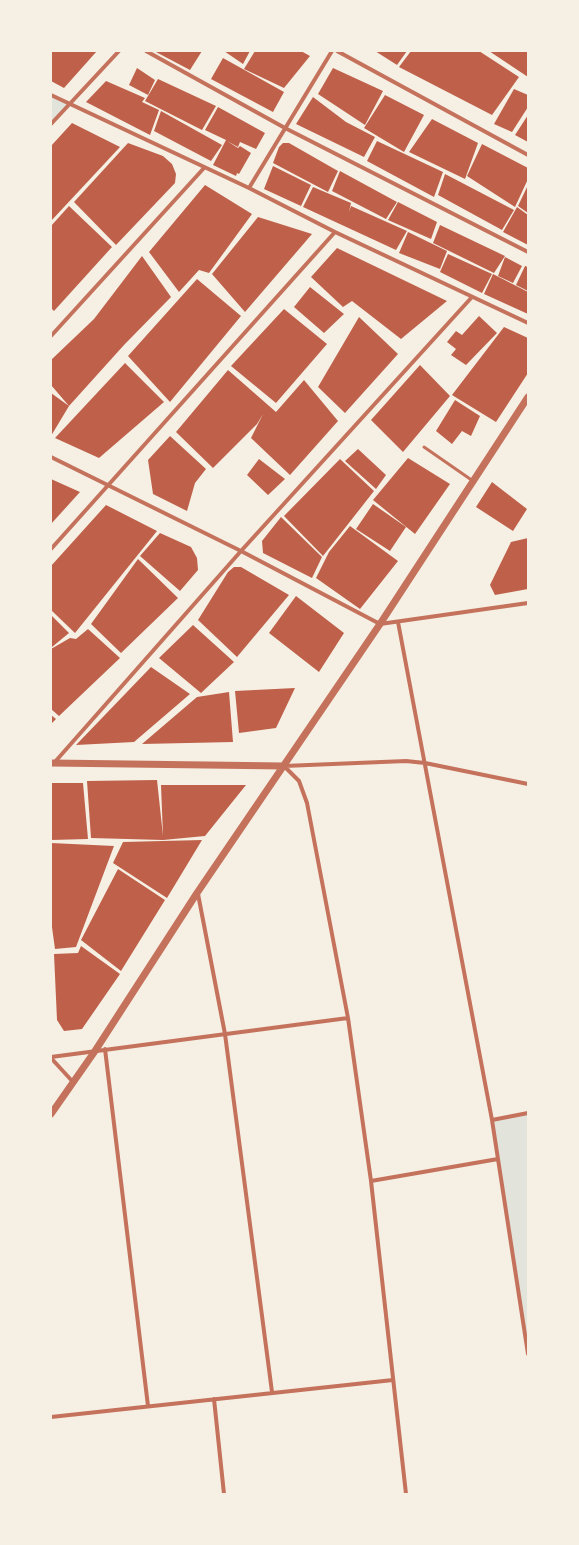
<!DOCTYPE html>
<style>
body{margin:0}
#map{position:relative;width:579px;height:1545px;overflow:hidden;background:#f6efe4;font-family:Quicksand,sans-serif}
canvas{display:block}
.frame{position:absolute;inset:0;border:52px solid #f6efe4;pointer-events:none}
</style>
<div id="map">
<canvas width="579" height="1545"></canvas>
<div class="frame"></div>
</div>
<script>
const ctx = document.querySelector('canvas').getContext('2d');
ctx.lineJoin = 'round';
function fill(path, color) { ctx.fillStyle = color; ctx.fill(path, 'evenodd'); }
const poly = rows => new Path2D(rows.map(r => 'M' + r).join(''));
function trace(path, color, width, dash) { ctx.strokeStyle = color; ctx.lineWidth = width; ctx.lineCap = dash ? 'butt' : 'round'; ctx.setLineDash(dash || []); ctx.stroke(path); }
const green = poly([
 [51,95,69,104,51,124],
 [528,1113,528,1337,526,1337,492,1120]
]);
const building = poly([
 [51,51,97,51,64,88,51,81],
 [154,51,202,51,190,70],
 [224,51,250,51,243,64],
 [255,51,301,51,310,56,284,88,244,69],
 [375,51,407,51,397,65],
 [411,51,479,51,519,77,492,115,399,67],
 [489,51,528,51,528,77],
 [223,58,284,92,273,112,211,79],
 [137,68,155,80,148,95,129,85],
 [333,68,383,91,365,125,318,94],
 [158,79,216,106,202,130,145,101],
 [106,81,145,98,142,102,159,110,150,135,86,102],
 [514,89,528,95,528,107,512,132,494,124],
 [385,95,424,115,404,152,364,128],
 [313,97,346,122,375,137,364,157,296,124],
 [218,107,265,133,256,149,240,142,238,147,227,141,238,148,240,146,251,153,239,174,237,173,236,176,213,165,226,140,205,130],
 [161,111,222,145,211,161,154,131],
 [528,115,528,142,515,135],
 [432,119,478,143,465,179,409,152],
 [72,123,120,147,51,221,51,146],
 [377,141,443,172,434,197,367,161],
 [128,143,163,156,172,164,176,174,175,183,116,245,74,202],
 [283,143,289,143,338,171,328,192,273,163,279,147],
 [482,144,528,168,528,179,515,207,467,176],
 [273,166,311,185,301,206,264,189],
 [340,171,397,202,386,219,332,191],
 [445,174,514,210,502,230,438,195],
 [205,185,252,214,209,273,199,270,179,292,149,252],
 [528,185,528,213,518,206],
 [313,187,351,203,349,212,351,206,407,231,396,250,303,207],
 [398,202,437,222,431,239,388,220],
 [69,206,112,247,54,311,51,308,51,226],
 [517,207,528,215,528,245,503,232],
 [258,217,312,234,245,312,212,274],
 [440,225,505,256,494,273,433,243],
 [408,232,447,251,440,269,399,253],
 [337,248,447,301,401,339,352,301,343,307,311,277],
 [448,254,492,274,482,293,440,272],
 [142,256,171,297,124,345,69,406,51,385,51,360,94,319],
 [505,257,522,266,513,283,498,276],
 [525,266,528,267,528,291,516,285],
 [493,274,528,292,528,314,484,294],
 [197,279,241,316,170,402,128,356],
 [310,287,344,314,324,333,294,307],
 [284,309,327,344,276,403,231,366],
 [479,316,497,333,466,365,451,355,456,349,447,342,456,331,462,335],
 [359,317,398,354,345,413,318,387],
 [504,327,528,338,528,373,496,422,452,395],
 [125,363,164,402,99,458,55,438],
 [420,365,450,396,403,452,371,420],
 [228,370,276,412,304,380,338,421,290,475,251,438,263,414,257,424,213,468,176,432],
 [51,393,69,406,51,436],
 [455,400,480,416,471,436,462,431,452,444,436,431],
 [170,436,206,469,195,483,187,511,153,494,148,460],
 [358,449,386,475,376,489,345,461],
 [408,458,450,484,415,534,373,500],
 [259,459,285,479,268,495,247,475],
 [340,459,374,491,323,556,284,516],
 [51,479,80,492,51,524],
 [492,482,527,509,513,531,476,507],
 [373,504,406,527,390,551,356,529],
 [106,505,157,531,75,633,51,610,51,566],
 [281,517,322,557,312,578,263,553,262,541],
 [350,526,398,561,360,609,316,578,329,552],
 [160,533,191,547,197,558,198,570,180,591,140,556],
 [528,538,528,589,495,595,490,585,511,542],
 [138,559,178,598,121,653,91,624],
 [234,567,241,567,289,595,237,657,198,620,228,572],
 [296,596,344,633,319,672,269,633],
 [51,615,69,633,52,647,51,646],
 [193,625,234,662,201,693,159,658],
 [88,629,120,658,59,716,51,709,51,649,70,638,76,639],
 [151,667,190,694,134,742,76,745],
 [295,688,276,728,239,733,235,691],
 [229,692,233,742,142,744,197,697],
 [51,715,56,719,51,724],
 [157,780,163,836,161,785,246,785,205,836,163,840,91,838,87,781],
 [51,783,83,783,88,839,51,840],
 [202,840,167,898,113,863,123,842],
 [51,843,114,846,76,947,55,949,51,920],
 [118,869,165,900,121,971,81,940],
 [81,946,120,974,82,1029,64,1031,57,1020,54,954,78,953]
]);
const service = poly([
 [424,447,473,481]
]);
const minor = poly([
 [146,51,285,128,528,252],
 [337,51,528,155],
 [51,95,249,188,335,232,528,323],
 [51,124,119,51],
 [249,188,332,51],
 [51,336,204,168],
 [51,457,241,551,380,624,528,603],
 [51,549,335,232],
 [398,622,492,1120,528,1354],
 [54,763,241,551,472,297],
 [284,766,299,781,307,803,348,1018,371,1181,406,1494],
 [284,766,406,761,425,763,528,784],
 [198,894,225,1034,272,1392],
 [105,1049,148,1406],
 [51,1057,348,1018],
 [51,1058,73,1082],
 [492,1120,528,1113],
 [371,1181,498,1159],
 [214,1399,224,1494],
 [51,1417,393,1380]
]);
const tertiary = poly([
 [51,763,284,766],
 [51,1114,95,1051,197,893,380,624,528,397]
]);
fill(green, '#e2e4dc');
fill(building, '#bf614a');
trace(service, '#c5725c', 3);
trace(minor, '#c5725c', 4);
trace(tertiary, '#c5725c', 7);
</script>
